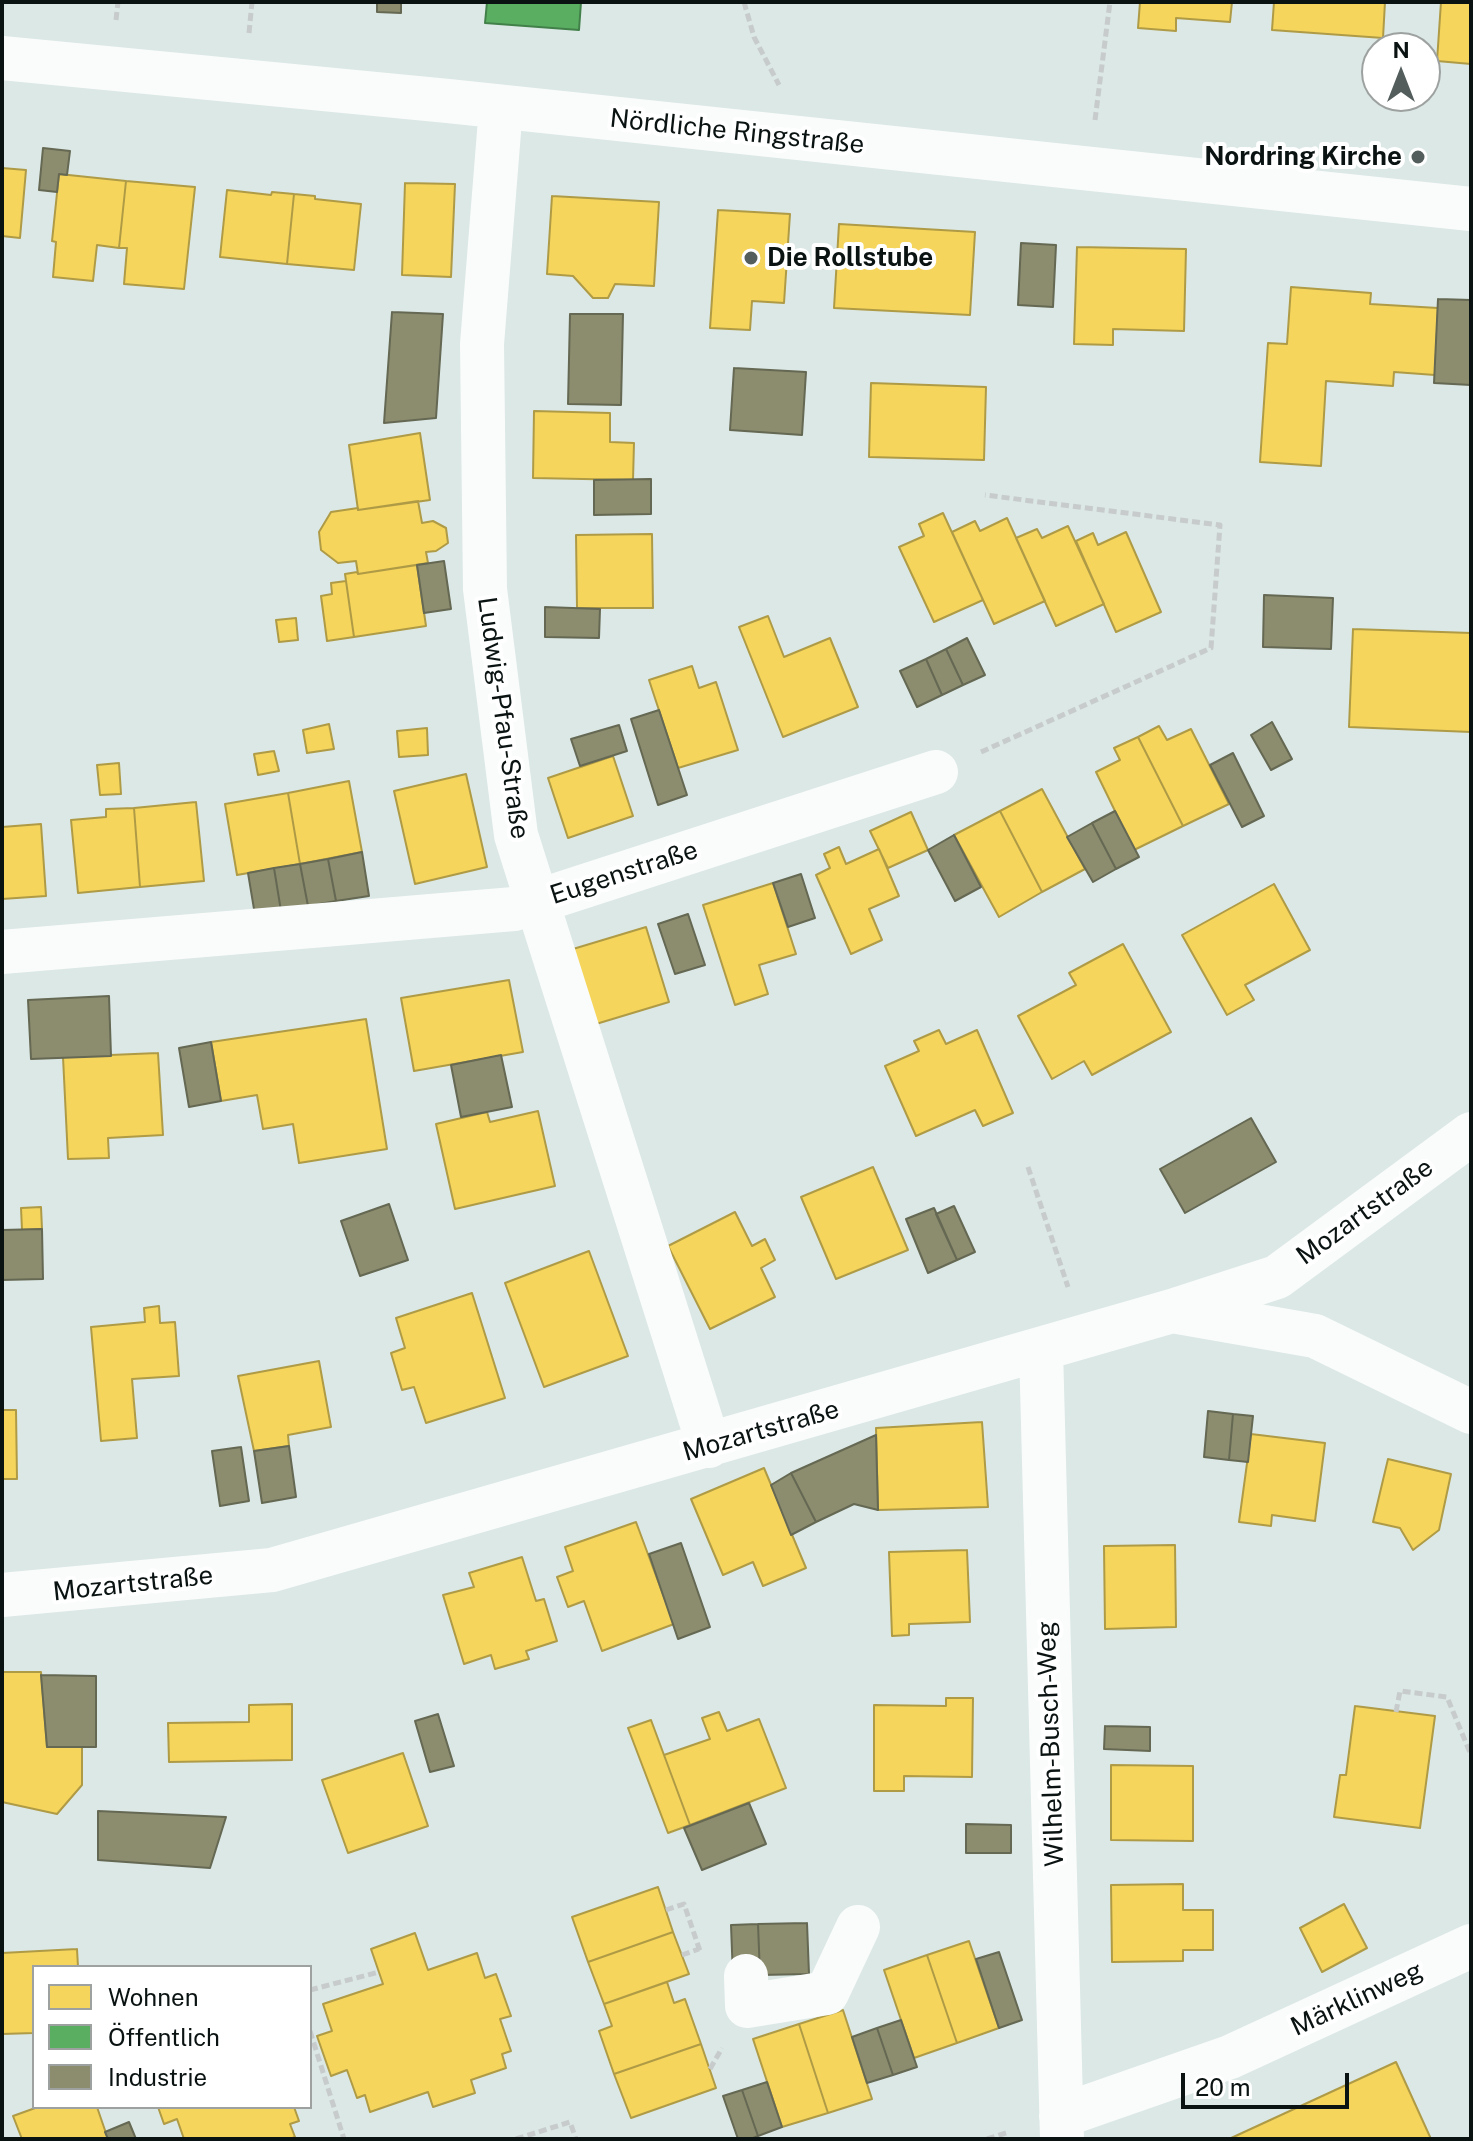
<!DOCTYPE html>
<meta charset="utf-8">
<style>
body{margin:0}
#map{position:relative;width:1473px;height:2141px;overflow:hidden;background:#dbe8e6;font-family:"Public Sans",sans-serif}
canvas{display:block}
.frame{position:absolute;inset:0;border:4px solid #0a1312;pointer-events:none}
.legend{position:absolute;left:32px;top:1965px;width:280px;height:144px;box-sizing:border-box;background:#fff;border:2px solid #9da1a0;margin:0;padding:10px 14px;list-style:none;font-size:24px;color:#0a1312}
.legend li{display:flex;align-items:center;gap:16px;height:40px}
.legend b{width:40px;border:2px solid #9da1a0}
.north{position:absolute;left:1361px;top:32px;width:80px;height:80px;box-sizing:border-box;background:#fff;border:2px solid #9da1a0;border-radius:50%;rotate:0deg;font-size:22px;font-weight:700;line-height:32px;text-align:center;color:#0a1312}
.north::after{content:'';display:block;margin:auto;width:28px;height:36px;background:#535e5c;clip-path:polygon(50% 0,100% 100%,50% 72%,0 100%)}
.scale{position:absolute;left:1181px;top:2073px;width:168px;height:36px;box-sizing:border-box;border:4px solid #0a1312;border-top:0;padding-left:10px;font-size:24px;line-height:28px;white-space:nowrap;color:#0a1312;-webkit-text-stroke:6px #fff;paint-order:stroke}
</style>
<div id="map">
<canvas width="1473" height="2141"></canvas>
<div class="frame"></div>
<ul class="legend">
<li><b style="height:22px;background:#f6d55c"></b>Wohnen</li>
<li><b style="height:22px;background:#5aae61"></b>Öffentlich</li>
<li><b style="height:22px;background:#8c8c6e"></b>Industrie</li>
</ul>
<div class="north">N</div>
<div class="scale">20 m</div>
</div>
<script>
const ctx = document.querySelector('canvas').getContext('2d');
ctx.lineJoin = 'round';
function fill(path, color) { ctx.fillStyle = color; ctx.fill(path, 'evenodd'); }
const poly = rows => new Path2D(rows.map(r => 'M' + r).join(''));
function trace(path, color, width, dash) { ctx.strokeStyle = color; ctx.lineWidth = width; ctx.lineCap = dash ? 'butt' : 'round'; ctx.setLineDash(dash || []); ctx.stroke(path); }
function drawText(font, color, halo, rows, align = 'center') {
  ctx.font = font + ' "Public Sans",sans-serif'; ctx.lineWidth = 8; ctx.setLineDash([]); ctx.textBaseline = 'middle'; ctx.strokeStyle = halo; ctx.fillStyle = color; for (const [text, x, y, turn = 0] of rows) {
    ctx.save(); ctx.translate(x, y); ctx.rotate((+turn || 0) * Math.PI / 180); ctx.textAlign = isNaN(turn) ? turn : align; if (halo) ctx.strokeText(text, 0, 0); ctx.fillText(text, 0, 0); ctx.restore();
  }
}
const homes = poly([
 [1140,2,1232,2,1230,22,1176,18,1176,31,1138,28,1140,2],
 [1274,2,1385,2,1383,38,1272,30,1274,2],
 [1441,2,1471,2,1471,64,1437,61,1441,2],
 [2,168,26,170,20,238,2,236,2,168],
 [59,174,126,181,119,248,97,245,93,281,53,277,56,242,52,241,59,174],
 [126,181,195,187,184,289,124,284,127,248,119,248,126,181],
 [405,183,455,184,451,277,402,275,405,183],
 [227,190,271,195,272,192,294,194,287,264,220,257,227,190],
 [294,194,315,196,315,199,361,204,354,270,287,264,294,194],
 [552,196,659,202,654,286,615,284,608,298,593,298,573,276,547,274,552,196],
 [718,210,790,214,784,303,752,301,750,330,710,328,718,210],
 [839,224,975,232,970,315,834,308,839,224],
 [1077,247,1186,249,1184,331,1113,329,1113,345,1074,344,1077,247],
 [1291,287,1371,293,1370,304,1438,308,1435,375,1394,372,1393,386,1326,381,1321,466,1260,462,1268,343,1287,344,1291,287],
 [871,383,986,387,984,460,869,457,871,383],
 [534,411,610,413,610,442,634,443,633,480,533,478,534,411],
 [420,433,430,500,358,510,349,445,420,433],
 [418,501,422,523,433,521,446,528,448,543,436,551,426,552,428,563,358,574,356,561,338,563,321,550,319,532,331,512,358,508,358,510,418,501],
 [943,513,983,600,934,622,899,547,924,536,919,524,943,513],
 [1007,518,1045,601,994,624,952,532,975,521,980,531,1007,518],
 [1068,526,1104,604,1056,626,1016,538,1037,529,1042,538,1068,526],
 [1126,532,1161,612,1116,632,1076,541,1093,533,1098,545,1126,532],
 [652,534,653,608,577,608,576,535,652,534],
 [417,565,426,626,354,637,345,574,357,572,358,574,417,565],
 [346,581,354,637,327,641,321,596,332,594,331,583,346,581],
 [768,616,784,657,830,638,858,707,783,737,739,627,768,616],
 [296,618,298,640,279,642,276,620,296,618],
 [1353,629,1471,633,1471,732,1349,727,1353,629],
 [692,666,699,688,716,682,738,750,678,768,649,680,692,666],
 [329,724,334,749,307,753,303,730,329,724],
 [1159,726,1167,740,1191,729,1229,804,1183,826,1138,737,1159,726],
 [427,728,428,755,399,757,397,731,427,728],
 [1138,737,1183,826,1134,850,1096,772,1120,760,1114,748,1138,737],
 [274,751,279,771,258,775,254,754,274,751],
 [613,756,633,816,568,838,548,778,613,756],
 [119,763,121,794,100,795,97,765,119,763],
 [466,774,487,867,415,884,394,791,466,774],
 [349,781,362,852,300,864,288,793,349,781],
 [1042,789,1085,869,1042,892,1000,811,1042,789],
 [288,793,300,864,237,875,225,804,288,793],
 [196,802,204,881,140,887,134,808,196,802],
 [134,808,140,887,78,893,71,820,106,817,106,809,134,808],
 [1000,811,1042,892,999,917,954,835,1000,811],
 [911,812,928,850,888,868,870,831,911,812],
 [41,824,46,896,2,899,2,827,41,824],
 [839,847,846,864,879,849,899,896,869,909,882,940,851,954,816,875,830,868,824,854,839,847],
 [773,883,796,954,759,965,768,994,735,1005,703,905,773,883],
 [1274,884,1310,950,1245,985,1254,1000,1227,1015,1182,935,1274,884],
 [646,927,669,1002,596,1024,573,949,646,927],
 [1123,944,1171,1032,1092,1075,1084,1061,1052,1079,1018,1016,1076,985,1069,973,1123,944],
 [509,980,523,1052,414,1071,401,998,509,980],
 [366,1019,387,1149,299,1163,293,1124,263,1129,257,1095,221,1101,211,1042,366,1019],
 [939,1030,946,1044,977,1030,1013,1113,983,1126,975,1110,916,1136,885,1066,919,1051,914,1041,939,1030],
 [158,1053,163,1135,108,1138,109,1158,68,1159,63,1057,158,1053],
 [538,1111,555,1186,455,1209,436,1124,487,1112,490,1122,538,1111],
 [873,1167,908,1250,836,1279,801,1197,873,1167],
 [41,1207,42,1229,22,1230,21,1208,41,1207],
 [735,1212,752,1246,765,1239,775,1260,761,1268,775,1297,710,1329,668,1246,735,1212],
 [589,1251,628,1356,544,1387,505,1283,589,1251],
 [472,1293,505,1398,426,1423,414,1387,402,1390,391,1353,405,1348,396,1318,472,1293],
 [159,1306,160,1323,175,1322,179,1376,132,1379,137,1438,101,1441,91,1327,145,1322,144,1308,159,1306],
 [319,1361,331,1427,288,1435,289,1446,254,1451,238,1376,319,1361],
 [2,1410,16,1410,17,1479,2,1479,2,1410],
 [982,1422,988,1507,878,1510,876,1428,982,1422],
 [1251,1434,1325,1443,1315,1521,1272,1515,1271,1526,1239,1522,1251,1434],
 [1388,1459,1451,1474,1439,1530,1413,1550,1400,1528,1373,1522,1388,1459],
 [764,1468,806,1568,763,1586,753,1562,723,1575,691,1499,764,1468],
 [636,1522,674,1624,602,1651,584,1601,568,1607,557,1577,573,1571,565,1547,636,1522],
 [1175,1545,1176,1627,1105,1629,1104,1546,1175,1545],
 [967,1550,970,1622,909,1624,909,1635,892,1636,889,1552,967,1550],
 [522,1557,536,1601,544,1599,557,1641,526,1651,529,1659,495,1669,491,1655,464,1664,443,1595,474,1587,469,1573,522,1557],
 [2,1672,41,1672,47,1747,82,1747,82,1785,57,1814,2,1802,2,1672],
 [946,1698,973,1698,972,1777,904,1776,904,1791,874,1791,874,1705,946,1706,946,1698],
 [292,1704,292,1760,169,1762,168,1723,249,1722,249,1705,292,1704],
 [1355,1706,1435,1716,1420,1828,1334,1817,1340,1775,1346,1775,1355,1706],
 [719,1712,727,1731,759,1719,786,1788,690,1825,664,1755,710,1739,702,1718,719,1712],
 [651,1720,690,1825,668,1833,628,1728,651,1720],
 [403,1753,428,1826,348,1853,322,1780,403,1753],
 [1111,1765,1193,1766,1193,1841,1111,1840,1111,1765],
 [1183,1884,1183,1910,1213,1910,1213,1950,1183,1950,1183,1961,1112,1962,1111,1885,1183,1884],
 [658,1887,673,1932,588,1962,572,1917,658,1887],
 [1344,1904,1367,1948,1322,1972,1300,1928,1344,1904],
 [673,1932,689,1974,604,2004,588,1962,673,1932],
 [415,1933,428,1970,477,1953,485,1978,496,1974,511,2016,500,2019,511,2051,502,2054,506,2068,471,2080,475,2093,433,2107,428,2092,370,2112,365,2095,357,2098,347,2070,331,2076,317,2036,332,2031,323,2004,383,1984,371,1949,415,1933],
 [969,1941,999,2028,957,2043,927,1955,969,1941],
 [77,1949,78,1967,34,1967,34,2033,2,2034,2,1953,77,1949],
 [927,1955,957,2043,914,2058,884,1970,927,1955],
 [667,1982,674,2003,685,1999,701,2044,614,2074,599,2031,612,2026,604,2004,667,1982],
 [843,2010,872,2099,828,2113,799,2024,843,2010],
 [799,2024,828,2113,782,2127,753,2039,799,2024],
 [701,2044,716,2088,631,2118,614,2074,701,2044],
 [1396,2062,1431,2139,1229,2139,1396,2062],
 [38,2107,97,2107,108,2139,22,2139,13,2116,38,2107],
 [158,2107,294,2107,299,2121,290,2124,295,2137,290,2139,184,2139,177,2119,164,2124,158,2107]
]);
const public = poly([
 [487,2,581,2,579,30,485,23,487,2]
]);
const industry = poly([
 [377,2,401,2,401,13,377,12,377,2],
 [43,148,70,151,67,175,59,174,57,192,39,190,43,148],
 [1021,243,1056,245,1053,307,1018,305,1021,243],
 [1438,299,1471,300,1471,385,1434,383,1438,299],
 [392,312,443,314,436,418,384,423,392,312],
 [570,314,623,314,621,405,568,404,570,314],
 [734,368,806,372,802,435,730,430,734,368],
 [651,479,651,514,594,515,594,480,651,479],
 [444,561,451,609,424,613,417,565,444,561],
 [1264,595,1333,598,1331,649,1263,647,1264,595],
 [545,607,600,609,599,638,545,637,545,607],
 [967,638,985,675,963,685,946,649,967,638],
 [946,649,963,685,942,695,926,659,946,649],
 [926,659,942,695,917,707,900,671,926,659],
 [659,710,687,795,658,805,631,719,659,710],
 [1272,722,1292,759,1271,770,1251,735,1272,722],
 [619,725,627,751,580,766,571,739,619,725],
 [1233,753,1264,816,1242,827,1210,765,1233,753],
 [1115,811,1139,857,1116,869,1092,823,1115,811],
 [1092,823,1116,869,1093,882,1067,837,1092,823],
 [954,835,981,887,955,901,928,850,954,835],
 [362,852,369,896,336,901,328,859,362,852],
 [328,859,336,901,308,906,300,864,328,859],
 [300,864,308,906,281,911,274,868,300,864],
 [274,868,281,911,255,915,248,873,274,868],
 [801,874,815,918,788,927,773,883,801,874],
 [688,914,705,965,675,974,658,924,688,914],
 [109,996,111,1056,31,1059,28,1000,109,996],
 [211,1042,221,1101,189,1107,179,1048,211,1042],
 [501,1055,512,1107,461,1117,451,1065,501,1055],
 [1251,1118,1276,1162,1185,1213,1160,1169,1251,1118],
 [389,1204,408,1260,360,1276,341,1221,389,1204],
 [954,1206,975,1252,957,1260,936,1214,954,1206],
 [934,1208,957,1260,928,1273,906,1219,934,1208],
 [42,1229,43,1279,2,1280,2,1230,42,1229],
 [1208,1411,1233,1414,1229,1460,1204,1457,1208,1411],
 [1233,1414,1253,1416,1248,1462,1229,1460,1233,1414],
 [876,1435,878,1510,854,1504,816,1522,791,1473,876,1435],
 [289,1446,296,1497,262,1503,254,1451,289,1446],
 [241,1447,249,1501,220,1506,212,1451,241,1447],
 [791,1473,816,1522,791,1535,771,1485,791,1473],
 [681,1543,710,1627,678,1639,649,1554,681,1543],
 [41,1675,96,1676,96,1747,47,1747,41,1675],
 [438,1714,454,1766,430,1772,415,1721,438,1714],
 [1105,1726,1150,1727,1150,1751,1104,1749,1105,1726],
 [749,1803,766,1844,702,1870,684,1828,749,1803],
 [98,1811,226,1817,210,1868,98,1860,98,1811],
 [966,1824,1011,1825,1011,1853,966,1853,966,1824],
 [807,1923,809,1974,760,1975,758,1924,807,1923],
 [758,1924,760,1975,733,1977,731,1925,758,1924],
 [999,1952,1022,2020,999,2028,976,1959,999,1952],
 [901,2020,917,2067,893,2075,877,2028,901,2020],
 [877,2028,893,2075,867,2083,852,2037,877,2028],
 [767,2082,782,2127,758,2136,742,2090,767,2082],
 [742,2090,758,2136,751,2139,738,2139,723,2096,742,2090],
 [129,2122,136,2139,108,2139,105,2132,129,2122]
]);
const path = poly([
 [744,2,754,37,779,85],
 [116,20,118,2],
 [249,33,252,2],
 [1095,120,1110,2],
 [981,752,1211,648,1220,525,985,495],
 [1028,1167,1068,1287],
 [1396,1712,1400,1691,1447,1697,1471,1755],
 [666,1910,684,1904,701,1954],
 [682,1955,699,1949],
 [310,1990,379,1972],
 [310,2031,344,2139],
 [710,2069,722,2048],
 [516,2139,570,2122,576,2139],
 [987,2139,1009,2132]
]);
const minor = poly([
 [2,58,448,101,1471,209],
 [501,107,482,344,485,589,516,835,709,1446],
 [2,952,514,909,936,772],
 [1178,1312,1315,1336,1471,1412],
 [1041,1349,1062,2139],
 [2,1595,272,1570,1172,1311,1277,1277,1471,1134],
 [746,1976,747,2006,827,1993,858,1927],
 [1061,2116,1230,2057,1471,1946]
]);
const markers = [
 [1418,157,8,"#535e5c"],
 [751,258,8,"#535e5c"]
];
const streetNames = [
 ["Nördliche Ringstraße",737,132,6],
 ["Ludwig-Pfau-Straße",503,718,82],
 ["Eugenstraße",624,873,-18],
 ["Mozartstraße",1365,1212,-36],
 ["Mozartstraße",761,1431,-16],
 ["Mozartstraße",133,1584,-6],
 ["Wilhelm-Busch-Weg",1051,1744,-92],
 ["Märklinweg",1357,1999,-25]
];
const poiNames = [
 ["Nordring Kirche",1402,157],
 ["Die Rollstube",767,258,"left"]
];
fill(homes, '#f6d55c');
trace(homes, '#af9b46', 2);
fill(public, '#5aae61');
trace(public, '#428049', 2);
fill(industry, '#8c8c6e');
trace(industry, '#656852', 2);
trace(path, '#c7cbcb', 5, [8, 4]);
trace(minor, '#fafcfb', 44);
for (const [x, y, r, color] of markers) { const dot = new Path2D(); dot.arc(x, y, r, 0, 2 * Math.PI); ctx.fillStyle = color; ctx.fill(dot); trace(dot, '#fff', 3); }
drawText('26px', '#0a1312', '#fff', streetNames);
drawText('bold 26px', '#0a1312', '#fff', poiNames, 'right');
</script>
